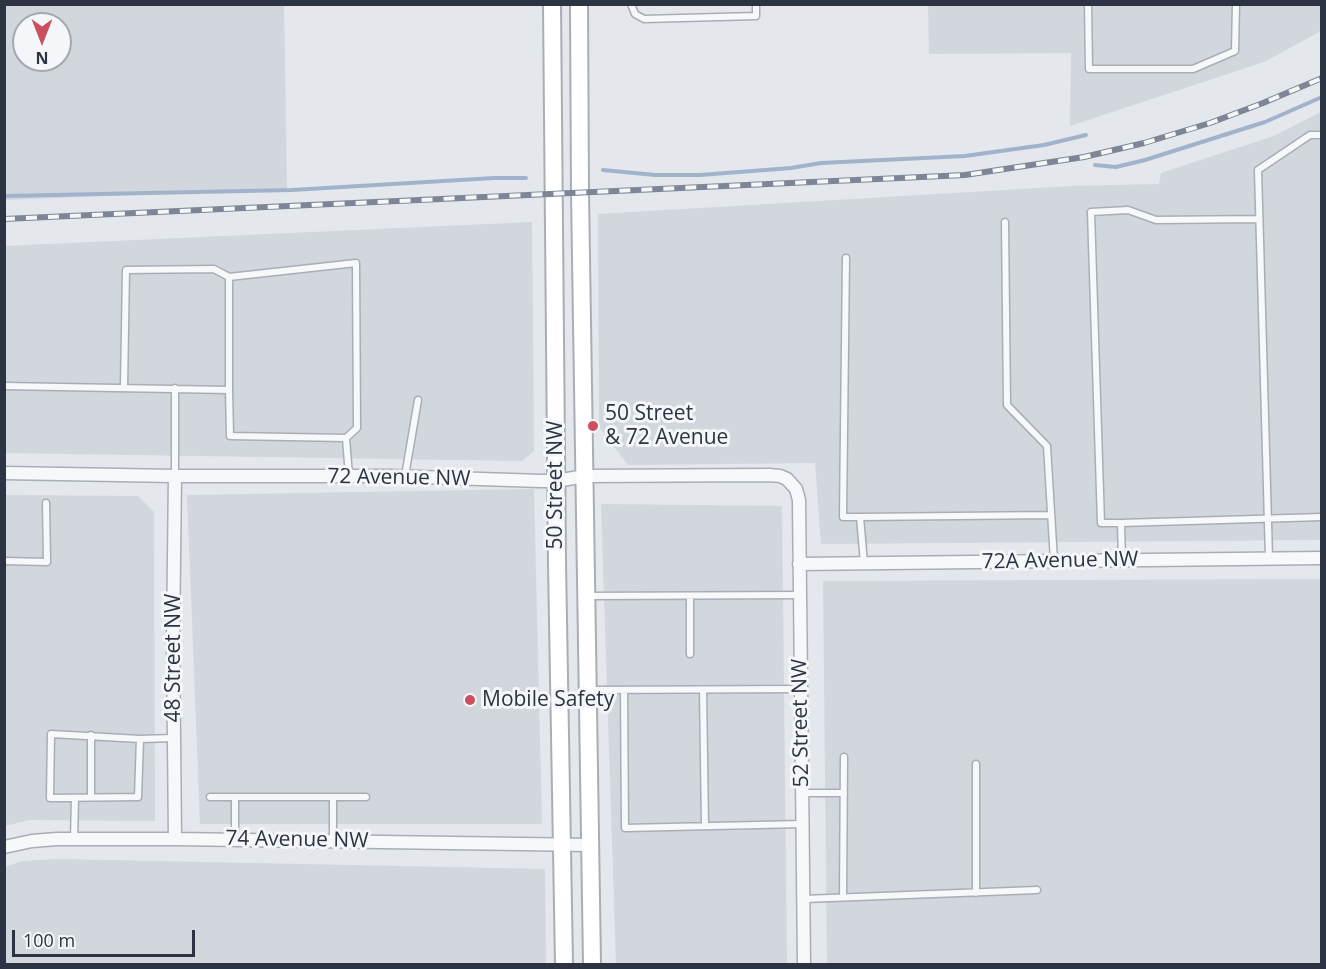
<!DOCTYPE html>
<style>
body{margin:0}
#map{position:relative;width:1326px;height:969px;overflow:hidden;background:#e4e7ec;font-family:"Open Sans",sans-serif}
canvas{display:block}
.frame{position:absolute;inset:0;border:6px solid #2c3444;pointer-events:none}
.north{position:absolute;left:12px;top:12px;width:60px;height:60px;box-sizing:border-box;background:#f4f6f9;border:2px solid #a4a8b1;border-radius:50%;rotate:180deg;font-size:16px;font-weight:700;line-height:24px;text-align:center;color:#2c3444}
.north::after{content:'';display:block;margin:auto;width:21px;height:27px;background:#cb4f5c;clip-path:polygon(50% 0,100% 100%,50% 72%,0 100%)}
.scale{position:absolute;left:12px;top:930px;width:183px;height:27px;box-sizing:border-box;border:3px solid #2c3444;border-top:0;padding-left:8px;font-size:18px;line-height:21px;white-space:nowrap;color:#2c3444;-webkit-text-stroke:4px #f4f6f9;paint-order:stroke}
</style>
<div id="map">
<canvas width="1326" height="969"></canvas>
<div class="frame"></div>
<div class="north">N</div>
<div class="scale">100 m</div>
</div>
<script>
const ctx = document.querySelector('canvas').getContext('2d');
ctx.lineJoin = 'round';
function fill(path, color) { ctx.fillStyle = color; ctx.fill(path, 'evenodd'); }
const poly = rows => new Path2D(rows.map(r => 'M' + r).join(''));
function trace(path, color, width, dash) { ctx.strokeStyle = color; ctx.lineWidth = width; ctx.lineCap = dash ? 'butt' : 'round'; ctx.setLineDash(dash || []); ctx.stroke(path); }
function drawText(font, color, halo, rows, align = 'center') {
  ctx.font = font + ' "Open Sans",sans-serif'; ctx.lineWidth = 6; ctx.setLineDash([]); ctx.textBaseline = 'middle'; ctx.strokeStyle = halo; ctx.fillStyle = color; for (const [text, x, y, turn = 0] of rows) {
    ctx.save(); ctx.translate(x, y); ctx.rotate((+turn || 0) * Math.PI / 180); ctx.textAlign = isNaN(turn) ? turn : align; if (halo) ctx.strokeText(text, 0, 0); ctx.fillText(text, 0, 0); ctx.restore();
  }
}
const built = poly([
 [4,5,284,5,287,189,5,200],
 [24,24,60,24,60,60,24,60],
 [928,5,1321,5,1321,31,1264,62,1070,126,1071,53,929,54],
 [1321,112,1321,540,821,544,815,463,628,465,599,427,598,214,1072,186,1159,184,1161,173,1274,136],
 [532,222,534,451,522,461,5,453,4,246],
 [534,489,542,824,200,824,187,495],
 [4,495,138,496,154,512,155,821,29,820,5,826],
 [601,504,782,506,787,964,616,964],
 [1321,579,1321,964,827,964,823,581],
 [58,859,545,869,546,964,5,964,5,867,22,861]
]);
const stream = poly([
 [1095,165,1116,167,1145,160,1265,122,1322,97],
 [603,170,655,175,700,175,791,168,821,163,965,156,1044,145,1086,135],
 [4,196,292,190,494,178,526,178]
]);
const lane = poly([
 [631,4,635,14,644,19,756,16,756,4],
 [1088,4,1089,69,1193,69,1235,51,1236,4],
 [1005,222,1007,405,1047,446,1054,561],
 [846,258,843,517,860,517],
 [4,386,229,390,229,277,356,263,357,428,346,438,349,476],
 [124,387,126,270,214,269,229,277],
 [175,388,175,476],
 [229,390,230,436,346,438],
 [405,476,418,400],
 [1121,523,1101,523,1091,212,1128,210,1156,220,1259,219],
 [1269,558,1258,170,1310,135,1322,135],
 [1122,560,1121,523,1322,517],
 [4,561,47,562,46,503],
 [864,563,860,517,1051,515],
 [587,596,800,595],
 [690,596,690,654],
 [589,690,801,689],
 [624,690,625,828,802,824],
 [703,690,705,826],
 [51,734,140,739,138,797,50,798,51,734],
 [91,735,91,797],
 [140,739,174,738],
 [976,764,976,893],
 [802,793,844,793],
 [210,797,366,797],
 [235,797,235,840],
 [74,839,75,798],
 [333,841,333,797],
 [843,897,844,757],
 [804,899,1037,890]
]);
const street = poly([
 [4,473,175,476,390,476,541,481,556,481,585,476,769,475,780,476,787,479,796,489,799,500,804,964],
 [799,564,1322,558],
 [175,839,173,640,175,476],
 [4,847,32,841,57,839,175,839,590,845]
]);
const secondary = poly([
 [552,4,557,563,564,964],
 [579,4,580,193,592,964]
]);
const rail = poly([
 [4,219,965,175,1084,157,1144,143,1210,123,1263,103,1322,78]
]);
const markers = [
 [593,426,6,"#cb4f5c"],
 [470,700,6,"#cb4f5c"]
];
const poiNames = [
 ["50 Street",605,414],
 ["& 72 Avenue",605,438],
 ["Mobile Safety",482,700]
];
const streetNames = [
 ["72 Avenue NW",399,478,1],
 ["50 Street NW",556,485,-90],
 ["72A Avenue NW",1060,561,-1],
 ["48 Street NW",174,658,-90],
 ["52 Street NW",801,723,-91],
 ["74 Avenue NW",297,840,1]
];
fill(built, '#d2d6dd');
trace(stream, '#a1b3ca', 4);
trace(lane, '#a9aeb6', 9);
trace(street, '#a9aeb6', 15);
trace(secondary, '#a9aeb6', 20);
trace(lane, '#f7f8fa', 6);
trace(street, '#f7f8fa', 12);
trace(secondary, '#fff', 16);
trace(rail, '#7e8695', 6);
trace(rail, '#f4f6f9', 4, [11]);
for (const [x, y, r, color] of markers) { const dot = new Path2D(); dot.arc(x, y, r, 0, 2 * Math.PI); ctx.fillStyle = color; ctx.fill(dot); trace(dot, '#f4f6f9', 2); }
drawText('21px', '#2c3444', '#f4f6f9', poiNames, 'left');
drawText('21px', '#2c3444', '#f4f6f9', streetNames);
</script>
